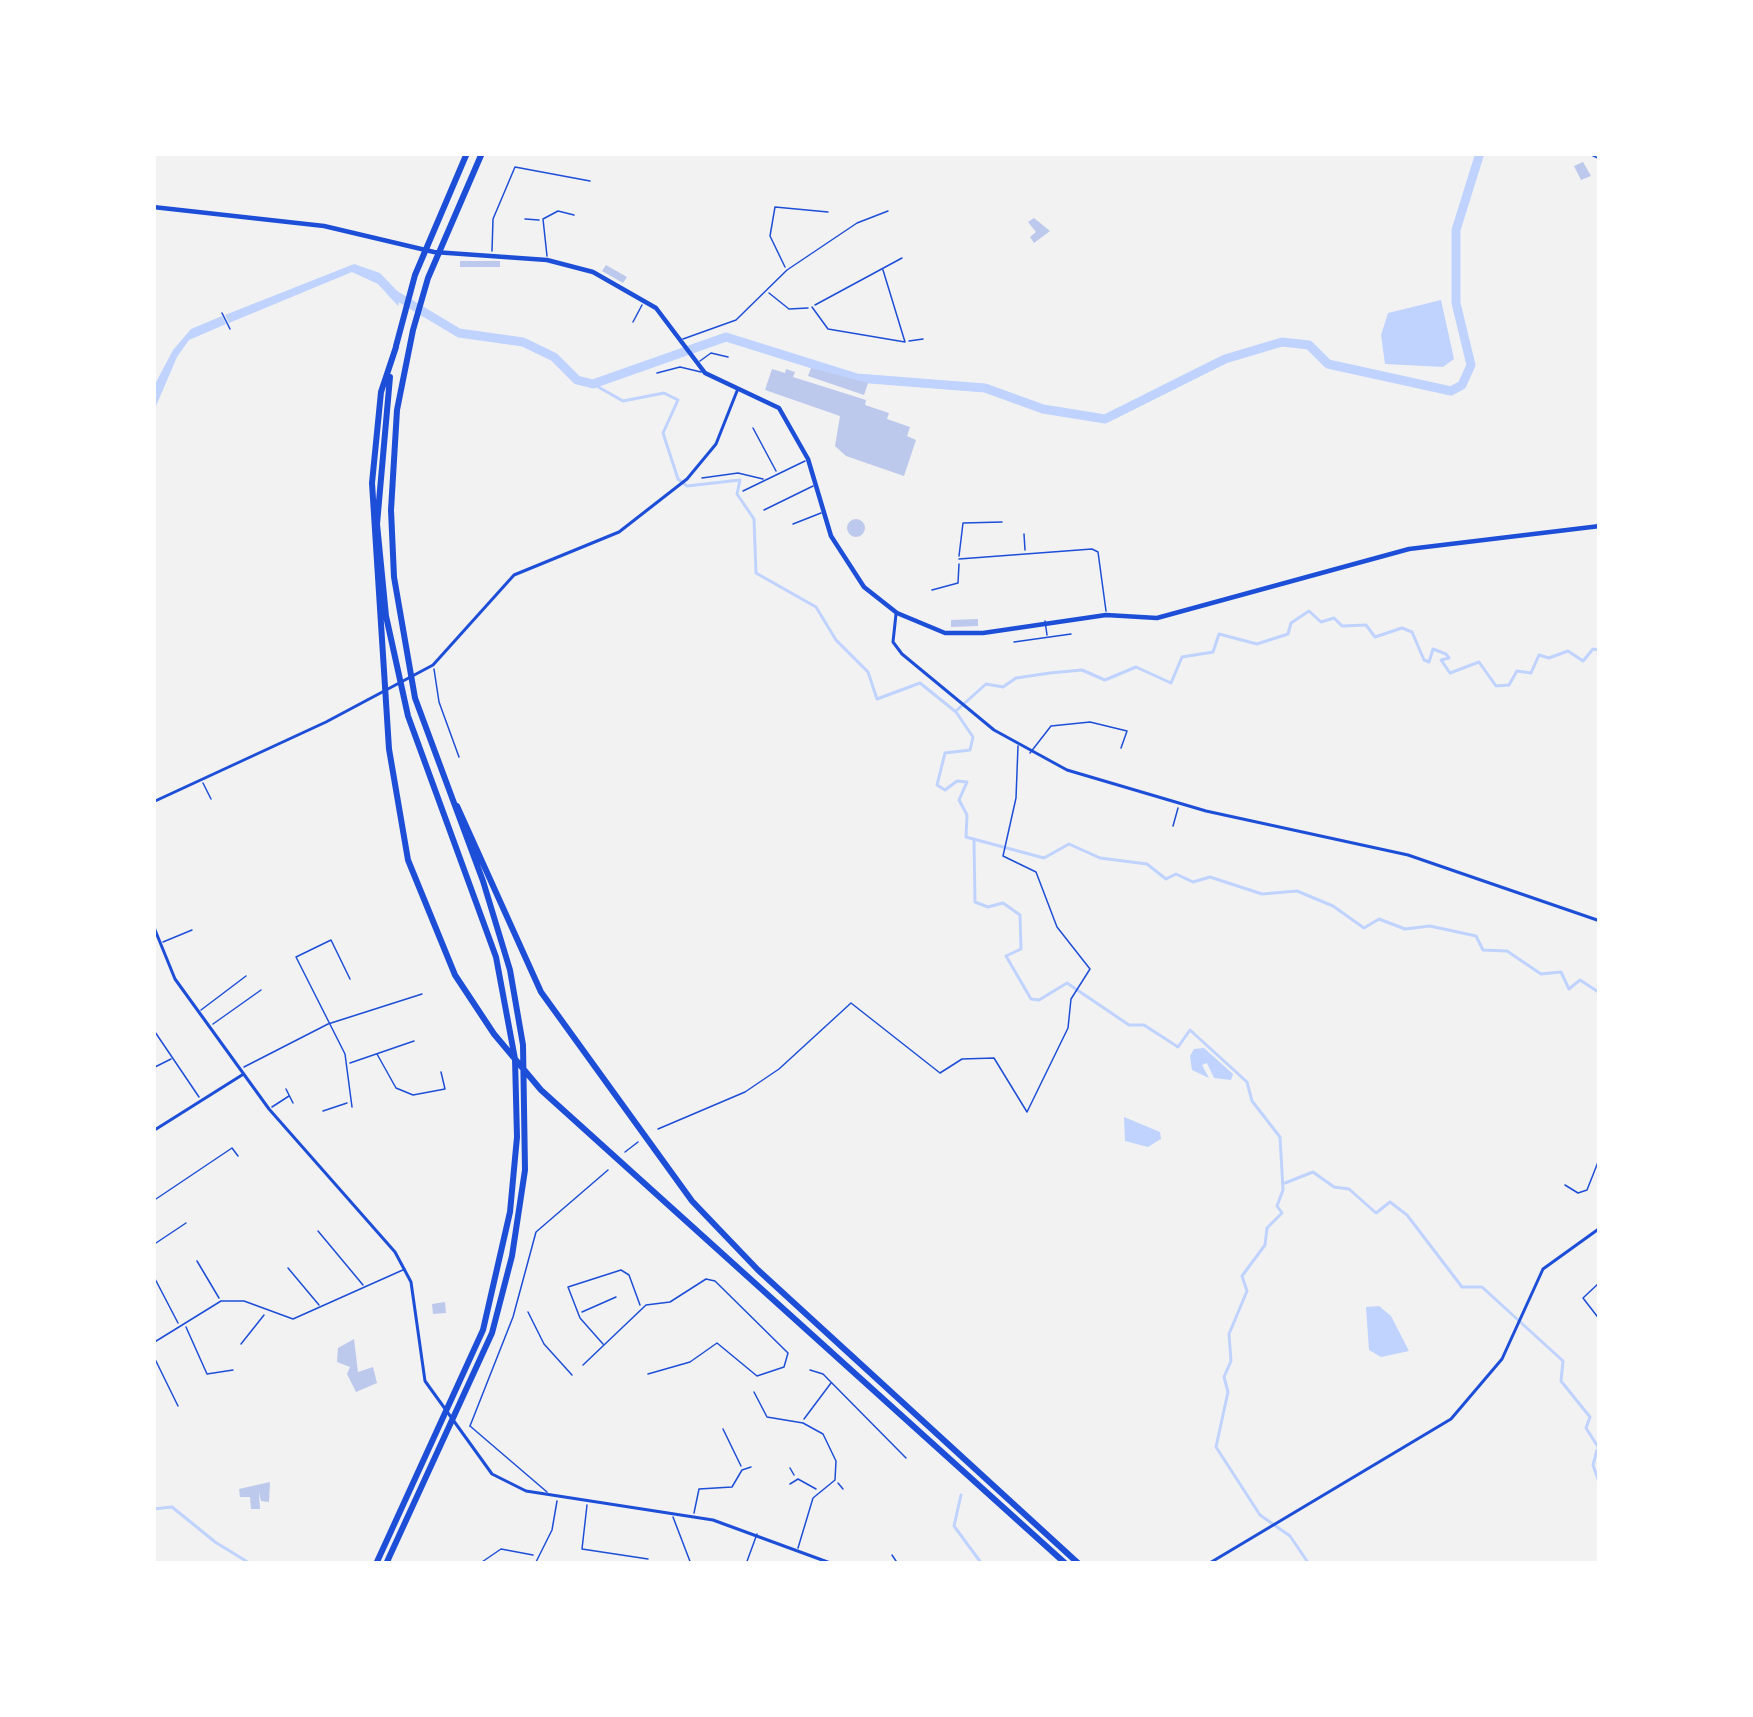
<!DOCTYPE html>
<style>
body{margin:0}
#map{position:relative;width:1753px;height:1717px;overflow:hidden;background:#f2f2f2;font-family:Inter,sans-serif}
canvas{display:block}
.frame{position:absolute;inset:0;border:156px solid #fff;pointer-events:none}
</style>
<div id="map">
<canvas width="1753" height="1717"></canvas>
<div class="frame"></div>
</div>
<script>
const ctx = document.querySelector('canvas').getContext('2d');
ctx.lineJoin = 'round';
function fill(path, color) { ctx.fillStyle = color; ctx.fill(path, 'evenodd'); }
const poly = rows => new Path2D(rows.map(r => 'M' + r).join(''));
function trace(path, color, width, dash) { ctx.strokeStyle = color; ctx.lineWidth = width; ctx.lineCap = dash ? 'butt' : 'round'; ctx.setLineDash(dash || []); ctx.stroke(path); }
const water = poly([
 [354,264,380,273,401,295,398,306,378,284,352,272,229,323,225,315],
 [1441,300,1454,359,1443,367,1385,364,1381,335,1388,313],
 [222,316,226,324,189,340,177,357,153,413,153,388,173,350,191,329],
 [1204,1048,1233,1074,1231,1080,1214,1078,1207,1063,1202,1065,1209,1078,1192,1070,1190,1056,1194,1049],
 [1124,1117,1160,1132,1161,1139,1148,1147,1125,1141],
 [1379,1306,1391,1316,1409,1351,1381,1357,1369,1350,1366,1307]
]);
const stream = poly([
 [593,384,623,401,664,393,678,400,663,433,678,479,687,486,740,480,737,494,754,519,756,573,816,607,836,640,868,672,877,699,920,683,956,712,973,737,970,750,945,753,937,785,945,790,957,781,967,782,959,800,967,815,966,837,1044,858,1069,844,1100,858,1147,864,1166,879,1176,874,1193,882,1210,877,1262,894,1297,891,1333,906,1364,928,1379,919,1405,929,1430,926,1476,936,1483,950,1507,951,1541,974,1561,972,1569,989,1580,980,1600,993],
 [957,710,986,684,1003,687,1016,678,1050,673,1082,670,1105,680,1136,667,1171,683,1182,657,1213,652,1219,634,1257,644,1288,634,1291,623,1309,611,1321,622,1334,618,1342,626,1366,625,1375,637,1402,628,1412,632,1424,660,1429,662,1433,649,1446,654,1449,658,1441,660,1450,673,1479,662,1496,686,1509,685,1517,671,1531,673,1539,655,1549,658,1568,651,1583,661,1593,649,1600,650],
 [974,840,975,902,988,907,1003,903,1020,915,1021,949,1006,956,1031,999,1039,1000,1067,983,1129,1025,1144,1025,1178,1047,1190,1030,1247,1082,1252,1101,1280,1137,1283,1190,1277,1206,1282,1213,1267,1228,1265,1245,1242,1276,1247,1291,1229,1334,1231,1361,1224,1377,1228,1392,1216,1447,1260,1515,1290,1536,1309,1564],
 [1285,1183,1313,1172,1334,1187,1349,1189,1376,1213,1390,1202,1407,1215,1462,1287,1482,1287,1563,1361,1561,1381,1590,1417,1586,1428,1600,1450],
 [1597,1450,1593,1465,1600,1485],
 [961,1495,954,1526,982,1564],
 [153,1509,172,1507,214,1541],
 [215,1542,251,1564]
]);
const river = poly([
 [392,293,459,333,523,342,554,357,577,380,593,384,726,337,857,378,985,388,1043,409,1105,419,1225,359,1282,342,1309,345,1328,364,1451,391,1462,385,1471,365,1456,303,1456,230,1480,153]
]);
const building = poly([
 [1583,162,1591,176,1581,180,1574,166],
 [1034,218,1050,231,1034,243,1030,237,1036,232,1028,222],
 [460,261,500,261,500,267,460,267],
 [606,265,627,277,623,283,602,271],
 [811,368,868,383,864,395,808,376],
 [772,369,785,373,786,369,795,372,793,377,866,400,865,405,889,413,887,419,910,427,907,436,916,440,904,476,846,456,835,446,840,416,765,390],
 '847 528a9 9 0 1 1 18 0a9 9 0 1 1-18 0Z',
 [978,619,978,626,951,627,951,620],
 [445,1302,446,1313,433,1314,432,1304],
 [354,1339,358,1372,373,1367,377,1383,356,1392,347,1374,350,1367,337,1362,338,1348],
 [270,1482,269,1502,261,1501,259,1492,260,1509,251,1509,250,1497,240,1497,239,1489]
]);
const path = poly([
 [222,313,230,329]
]);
const service = poly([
 [658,1129,745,1092,779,1069,851,1003,940,1073,962,1059,994,1058,1027,1112,1068,1028,1071,999,1090,969,1057,927,1036,872,1003,856,1016,798,1018,746],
 [625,1152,638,1142],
 [470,1426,513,1317,536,1232,608,1170]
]);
const minor = poly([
 [1587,153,1600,159],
 [525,219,539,220],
 [492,251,493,219,515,167,590,181],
 [547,256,543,219,558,211,574,215],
 [785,267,770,236,775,207,828,212],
 [769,293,789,309,808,308],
 [815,305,902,258],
 [812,307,828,329,905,342,883,270],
 [633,322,642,305],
 [683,339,736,320,787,270,857,223,888,211],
 [909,341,923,339],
 [700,361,711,353,728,357],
 [657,373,680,367,701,372],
 [753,428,776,471],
 [702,478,738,473,763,479],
 [743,491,805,461],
 [764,510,813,486],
 [793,524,821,513],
 [1024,534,1025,550],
 [959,556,963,523,1002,522],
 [959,559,1092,549,1098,552,1106,611],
 [932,590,958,583,959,564],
 [1045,621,1047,635],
 [1014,642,1071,634],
 [434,669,439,702,459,757],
 [1030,753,1051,726,1090,722,1127,731,1121,748],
 [203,783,211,799],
 [1173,826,1178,808],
 [163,942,192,930],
 [350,979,331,940,296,957,345,1054,352,1107],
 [201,1010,246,976],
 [213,1024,261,990],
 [153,1029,199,1097],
 [377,1054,396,1088,413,1095,445,1089,441,1072],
 [350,1063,414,1041],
 [244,1067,328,1024,422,994],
 [153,1068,171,1059],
 [286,1089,293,1103],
 [272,1107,289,1096],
 [323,1111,347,1103],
 [1565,1185,1578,1193,1587,1190,1600,1157],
 [153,1201,232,1148,238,1156],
 [318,1231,363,1285],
 [153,1245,186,1223],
 [197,1261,219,1298],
 [288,1268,319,1305],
 [153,1275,178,1323],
 [1600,1282,1583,1298,1600,1320],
 [528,1312,544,1344,572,1375],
 [582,1312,616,1297],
 [186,1327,207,1374,233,1370],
 [153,1343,221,1301,244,1301,293,1319,405,1269],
 [241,1344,264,1315],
 [603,1344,580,1318,568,1287,621,1270,629,1275,640,1305],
 [153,1355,178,1406],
 [583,1365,646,1305,670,1302,706,1279,715,1281,788,1353,784,1367,757,1376,717,1343,690,1362,648,1374],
 [810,1370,823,1374,906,1458],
 [754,1392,767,1417,803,1423,823,1434,836,1461,835,1480,813,1498,798,1548],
 [804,1419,831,1383],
 [470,1426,547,1492],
 [723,1429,741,1466],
 [790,1468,794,1475],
 [838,1483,843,1489],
 [790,1484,798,1479,816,1489],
 [587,1505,582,1549,648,1559],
 [694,1513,699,1489,732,1487,742,1470,751,1467],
 [673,1517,691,1564],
 [892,1555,898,1564],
 [479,1564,501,1549,533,1555],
 [535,1564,552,1530,557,1501],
 [746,1564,757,1534]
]);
const tertiary = poly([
 [896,614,893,642,902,654,994,730,1067,770,1206,811,1408,855,1600,921],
 [153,802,326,722,433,665,514,575,619,532,687,479,716,444,737,391],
 [153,925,175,979,269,1109,395,1252,411,1282,425,1381,492,1474,526,1491,713,1520,833,1564],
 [153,1131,242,1075],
 [1208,1564,1451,1419,1502,1359,1543,1269,1600,1228]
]);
const primary = poly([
 [153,207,324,226,434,252,547,260,593,272,656,308,705,373,779,408,808,459,831,536,864,587,897,613,945,633,983,633,1106,615,1157,618,1409,549,1600,526]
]);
const motorway = poly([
 [396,346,415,275,467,153],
 [396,347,381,392,372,483,389,749,408,860,455,975,494,1034,541,1090,1066,1564],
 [457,806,541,992,692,1201,758,1270,1079,1564],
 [376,1564,483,1330,510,1212,517,1137,515,1059,496,957,408,716,386,616,377,524,390,377],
 [386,1564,492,1333,512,1256,525,1170,523,1045,510,970,483,881,415,698,394,577,391,510,397,410,413,330,428,278,482,153]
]);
fill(water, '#bfd3fe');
trace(stream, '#bfd3fe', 3);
trace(river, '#bfd3fe', 9);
fill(building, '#bdc9ec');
trace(path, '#1d4ed8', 1.5);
trace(service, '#1d4ed8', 1.5);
trace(minor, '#1d4ed8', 1.5);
trace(tertiary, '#1d4ed8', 3);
trace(primary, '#1d4ed8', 4.5);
trace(motorway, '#1d4ed8', 6);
</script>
